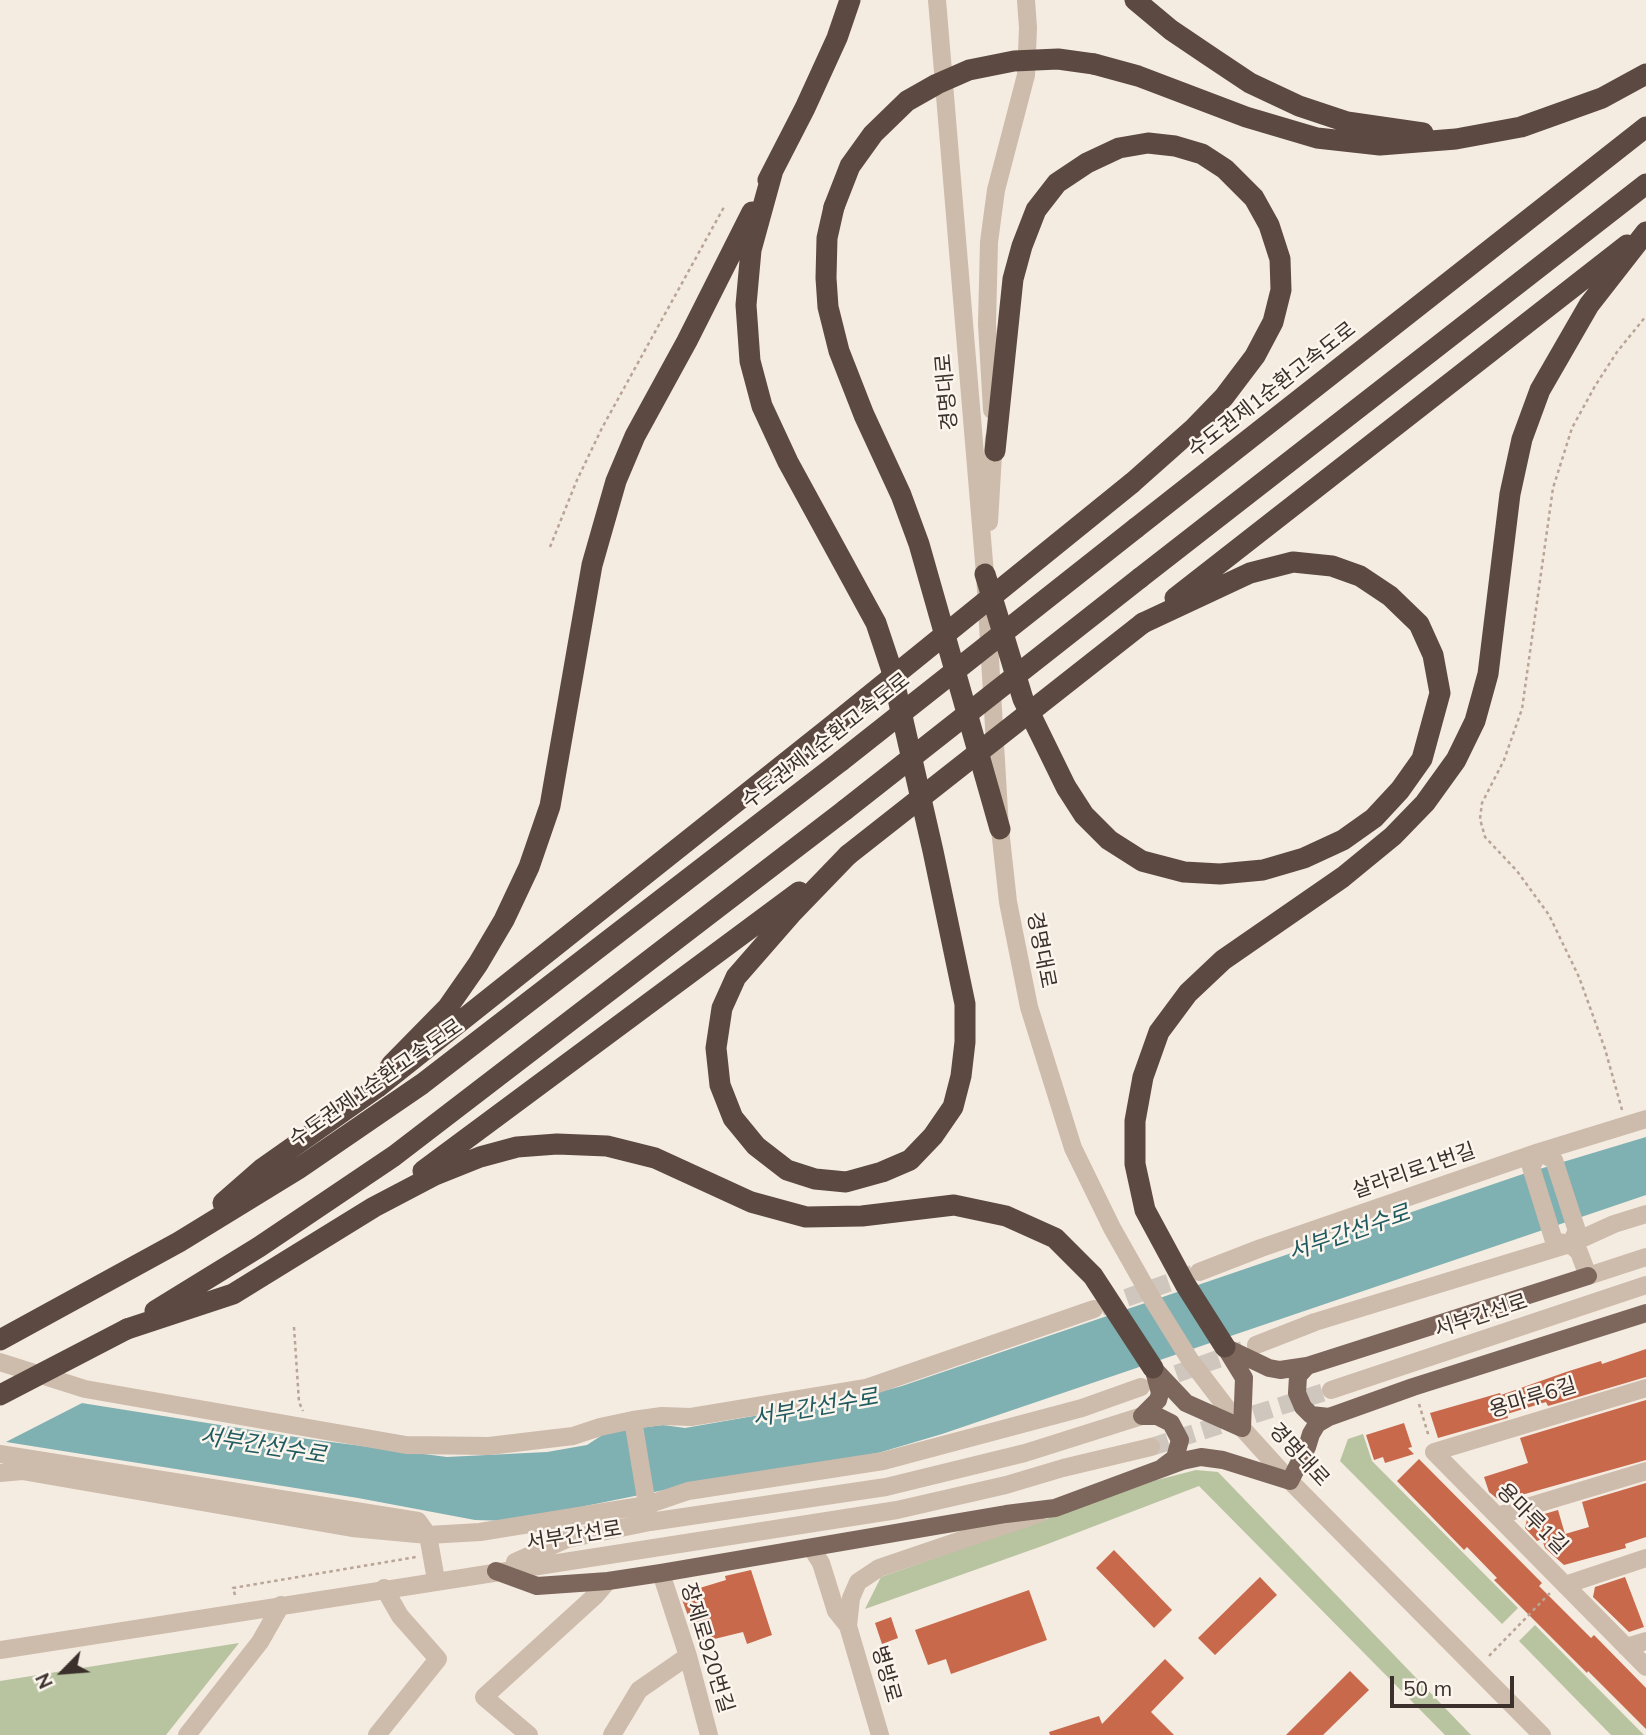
<!DOCTYPE html>
<meta charset="utf-8">
<style>
body{margin:0}
#map{position:relative;width:1646px;height:1735px;overflow:hidden;background:#f4ebe1;font-family:Mulish,sans-serif}
canvas{display:block}
.north{position:absolute;left:28px;top:1637px;width:70px;height:70px;-webkit-text-stroke:5px #fbf5ee;paint-order:stroke;rotate:245deg;font-size:19px;font-weight:700;line-height:28px;text-align:center;color:#3b302b}
.north::after{content:'';display:block;margin:auto;width:24px;height:32px;background:#3b302b;clip-path:polygon(50% 0,100% 100%,50% 72%,0 100%)}
.scale{position:absolute;left:1390px;top:1676px;width:124px;height:32px;box-sizing:border-box;border:4px solid #3b302b;border-top:0;padding-left:9px;font-size:21px;line-height:24px;white-space:nowrap;color:#3b302b;-webkit-text-stroke:5px #fbf5ee;paint-order:stroke}
</style>
<div id="map">
<canvas width="1646" height="1735"></canvas>
<div class="north">N</div>
<div class="scale">50 m</div>
</div>
<script>
const ctx = document.querySelector('canvas').getContext('2d');
ctx.lineJoin = 'round';
function fill(path, color) { ctx.fillStyle = color; ctx.fill(path, 'evenodd'); }
const poly = rows => new Path2D(rows.map(r => 'M' + r).join(''));
function trace(path, color, width, dash) { ctx.strokeStyle = color; ctx.lineWidth = width; ctx.lineCap = dash ? 'butt' : 'round'; ctx.setLineDash(dash || []); ctx.stroke(path); }
function drawText(font, color, halo, rows, align = 'center') {
  ctx.font = font + ' Mulish,"Noto Sans KR",sans-serif'; ctx.lineWidth = 5; ctx.setLineDash([]); ctx.textBaseline = 'middle'; ctx.strokeStyle = halo; ctx.fillStyle = color; for (const [text, x, y, turn = 0] of rows) {
    ctx.save(); ctx.translate(x, y); ctx.rotate((+turn || 0) * Math.PI / 180); ctx.textAlign = isNaN(turn) ? turn : align; if (halo) ctx.strokeText(text, 0, 0); ctx.fillText(text, 0, 0); ctx.restore();
  }
}
const green = poly([
 [1363,1434,1372,1461,1518,1608,1502,1624,1340,1461,1348,1439],
 [1196,1470,1218,1472,1471,1735,1445,1735,1199,1486,1045,1545,865,1609,881,1577,1157,1480],
 [1535,1625,1644,1735,1611,1735,1519,1641],
 [239,1643,166,1735,0,1735,0,1681]
]);
const water = poly([
 [1646,1137,1646,1195,942,1434,878,1453,699,1483,511,1521,475,1520,358,1498,0,1441,0,1390,308,1439,447,1457,547,1452,587,1445,607,1432,663,1425,685,1428,857,1398,902,1386,1523,1174]
]);
const pier = poly([
 [0,1386,88,1400,0,1445]
]);
const building = poly([
 [1646,1349,1646,1377,1548,1406,1546,1402,1507,1414,1508,1418,1438,1438,1430,1413,1500,1393,1501,1395,1566,1372,1601,1361,1602,1364],
 [1646,1400,1646,1460,1500,1501,1489,1492,1484,1477,1528,1463,1520,1438],
 [1404,1423,1412,1447,1408,1448,1414,1454,1385,1463,1383,1457,1374,1460,1366,1435],
 [1419,1459,1542,1583,1539,1586,1591,1638,1594,1635,1646,1688,1646,1729,1588,1671,1587,1673,1494,1580,1497,1578,1467,1547,1464,1550,1397,1481],
 [1646,1483,1646,1537,1625,1544,1626,1548,1564,1565,1545,1548,1542,1539,1537,1541,1525,1528,1527,1519,1558,1510,1565,1534,1589,1527,1582,1502],
 [1114,1550,1172,1610,1154,1628,1096,1568],
 [751,1570,772,1635,747,1644,743,1632,698,1643,680,1594,726,1580,725,1576],
 [1260,1577,1277,1595,1215,1655,1198,1638],
 [1625,1577,1644,1627,1629,1632,1593,1597,1595,1587],
 [1029,1590,1047,1640,951,1674,946,1659,928,1665,915,1630],
 [891,1617,898,1638,882,1644,875,1623],
 [1165,1659,1184,1678,1151,1712,1174,1735,1050,1735,1049,1732,1099,1716,1102,1724],
 [1350,1671,1369,1690,1323,1735,1286,1735]
]);
const minorTunnel = poly([
 [1101,1307,1193,1274],
 [1151,1383,1243,1350],
 [1151,1447,1331,1390]
]);
const path = poly([
 [550,547,577,480,602,428,724,207],
 [1622,1110,1605,1049,1579,977,1549,915,1517,871,1485,837,1480,819,1482,803,1504,760,1522,709,1553,488,1572,428,1595,386,1617,352,1646,316],
 [294,1327,299,1402,303,1411],
 [1419,1404,1429,1437],
 [235,1595,233,1588,416,1557],
 [1489,1656,1550,1593]
]);
const minor = poly([
 [937,0,985,574,1000,829,1008,902,1029,1007,1073,1148,1112,1228,1151,1297,1190,1360,1242,1428,1290,1481,1542,1735],
 [992,410,987,324,989,242,996,190,1026,75,1028,28,1026,0],
 [989,522,994,438],
 [1539,1152,1531,1167,1554,1241,1570,1244,1579,1252,1588,1276,1646,1257],
 [1539,1152,1554,1160,1577,1231,1570,1244],
 [1199,1272,1261,1248,1539,1152,1646,1119],
 [1256,1345,1315,1322,1570,1244,1614,1224,1646,1214],
 [0,1362,85,1389,406,1445,489,1446,573,1436,600,1427,633,1420,662,1416,691,1417,866,1388,1094,1309],
 [1646,1388,1434,1452,1646,1667],
 [1331,1390,1646,1285],
 [633,1420,649,1517],
 [0,1454,418,1521,428,1535,436,1580],
 [0,1473,22,1471,352,1528,428,1535,480,1532,647,1505,688,1491,883,1461,1082,1408,1141,1387],
 [1497,1516,1646,1471],
 [812,1549,821,1563,836,1611,848,1626],
 [515,1562,567,1539,650,1522,886,1487,1025,1453,1142,1416],
 [661,1573,688,1656,709,1735],
 [1565,1585,1646,1558],
 [1626,1647,1646,1641],
 [0,1650,897,1510,1006,1485,1063,1468,1151,1447],
 [187,1735,260,1642,281,1605],
 [377,1735,438,1659,400,1616,384,1588],
 [529,1735,484,1697,596,1595,608,1581],
 [612,1735,639,1690,688,1656],
 [880,1735,848,1626,851,1598,858,1582,879,1568,1038,1514]
]);
const major = poly([
 [1225,1347,1269,1368,1280,1370,1307,1366,1588,1276],
 [1307,1366,1298,1376,1297,1393,1303,1407,1311,1415,1329,1417],
 [1153,1368,1186,1403,1242,1428,1244,1378,1225,1347],
 [1142,1416,1157,1416,1171,1423,1180,1440,1175,1458,1163,1467],
 [1142,1416,1158,1400,1160,1393,1154,1371],
 [496,1571,537,1586,608,1581,661,1573,1006,1514,1055,1508,1182,1461,1201,1457,1223,1460,1290,1481,1307,1447,1311,1434,1317,1424,1329,1417,1413,1387,1646,1313]
]);
const highway = poly([
 [1135,0,1171,30,1211,57,1250,83,1299,106,1347,122,1423,133],
 [1094,64,1138,76,1246,117,1317,138,1380,145,1456,139,1521,127,1602,98,1646,74],
 [773,170,751,250,746,305,750,361,762,406,788,462,876,623,891,668,933,851,965,1004,965,1042,961,1076,953,1107,933,1136,910,1160,882,1172,846,1182,815,1179,787,1170,756,1146,733,1118,720,1085,716,1048,722,1008,736,977,791,914,848,855],
 [768,180,805,108,837,38,850,0],
 [834,207,827,238,826,278,828,307,839,351,864,415,901,495,919,544,1000,829],
 [995,451,1013,279,1022,246,1036,210,1057,183,1087,163,1119,148,1148,143,1175,146,1202,154,1225,169,1254,198,1269,225,1280,259,1281,290,1273,322,1255,356,1224,397,1194,428,1132,483],
 [1136,528,1646,127],
 [985,574,1023,699,1066,787,1084,815,1109,840,1142,861,1184,872,1220,874,1263,870,1304,858,1343,840,1374,818,1400,790,1422,759,1440,693,1433,655,1419,624,1390,596,1360,576,1332,566,1293,562,1250,573,1143,623],
 [1140,578,1646,184],
 [1175,598,1627,245],
 [378,1087,392,1064,448,1007,478,964,504,920,529,867,550,806,592,565,616,481,635,436,687,341,752,212],
 [423,1171,799,892],
 [223,1203,263,1168,378,1087,838,721],
 [155,1311,259,1247,394,1156,845,810],
 [127,1329,233,1294,374,1207,435,1175,480,1157,517,1147,557,1144,607,1146,655,1158,751,1202,806,1217,862,1216,954,1205,1006,1216,1055,1238,1093,1276,1153,1368],
 [0,1340,179,1242,298,1169,422,1084,841,761],
 [1225,1347,1185,1284,1145,1210,1135,1164,1135,1121,1143,1077,1159,1032,1188,993,1223,960,1343,877,1393,836,1425,803,1456,760,1475,721,1488,674,1510,494,1522,439,1540,390,1589,305,1646,232]
]);
const highwayBridge = poly([
 [834,207,850,166,873,134,907,101,937,84,969,70,1014,61,1058,59,1094,64],
 [838,721,1132,483],
 [841,761,1136,528],
 [845,810,1140,578],
 [848,855,1143,623],
 [0,1395,127,1329]
]);
const streetNames = [
 ["수도권제1순환고속도로",1272,390,-38],
 ["경명대로",947,392,-95],
 ["수도권제1순환고속도로",826,741,-38],
 ["경명대로",1041,950,79],
 ["수도권제1순환고속도로",376,1083,-35],
 ["살라리로1번길",1414,1171,-19],
 ["서부간선로",1481,1316,-18],
 ["용마루6길",1533,1398,-17],
 ["경명대로",1299,1455,47],
 ["용마루1길",1532,1519,45],
 ["서부간선로",574,1536,-9],
 ["장제로920번길",707,1648,73],
 ["병방로",886,1674,74]
];
const waterNames = [
 ["서부간선수로",1349,1233,-19],
 ["서부간선수로",815,1408,-10],
 ["서부간선수로",263,1446,9]
];
fill(green, '#b8c4a0');
fill(water, '#7fb0b2');
fill(pier, '#f4ebe1');
fill(building, '#c8694b');
trace(minorTunnel, '#cfc6bd', 18, [18, 9]);
trace(path, '#b9a596', 2.5, [3.5, 3.5]);
trace(minor, '#cdbbac', 18);
trace(major, '#7d675c', 18);
trace(highway, '#5c4a42', 21);
trace(highwayBridge, '#5c4a42', 21);
drawText('21px', '#3b302b', '#fbf5ee', streetNames);
drawText('italic 23px', '#1f5a5e', '#fbf5ee', waterNames);
</script>
